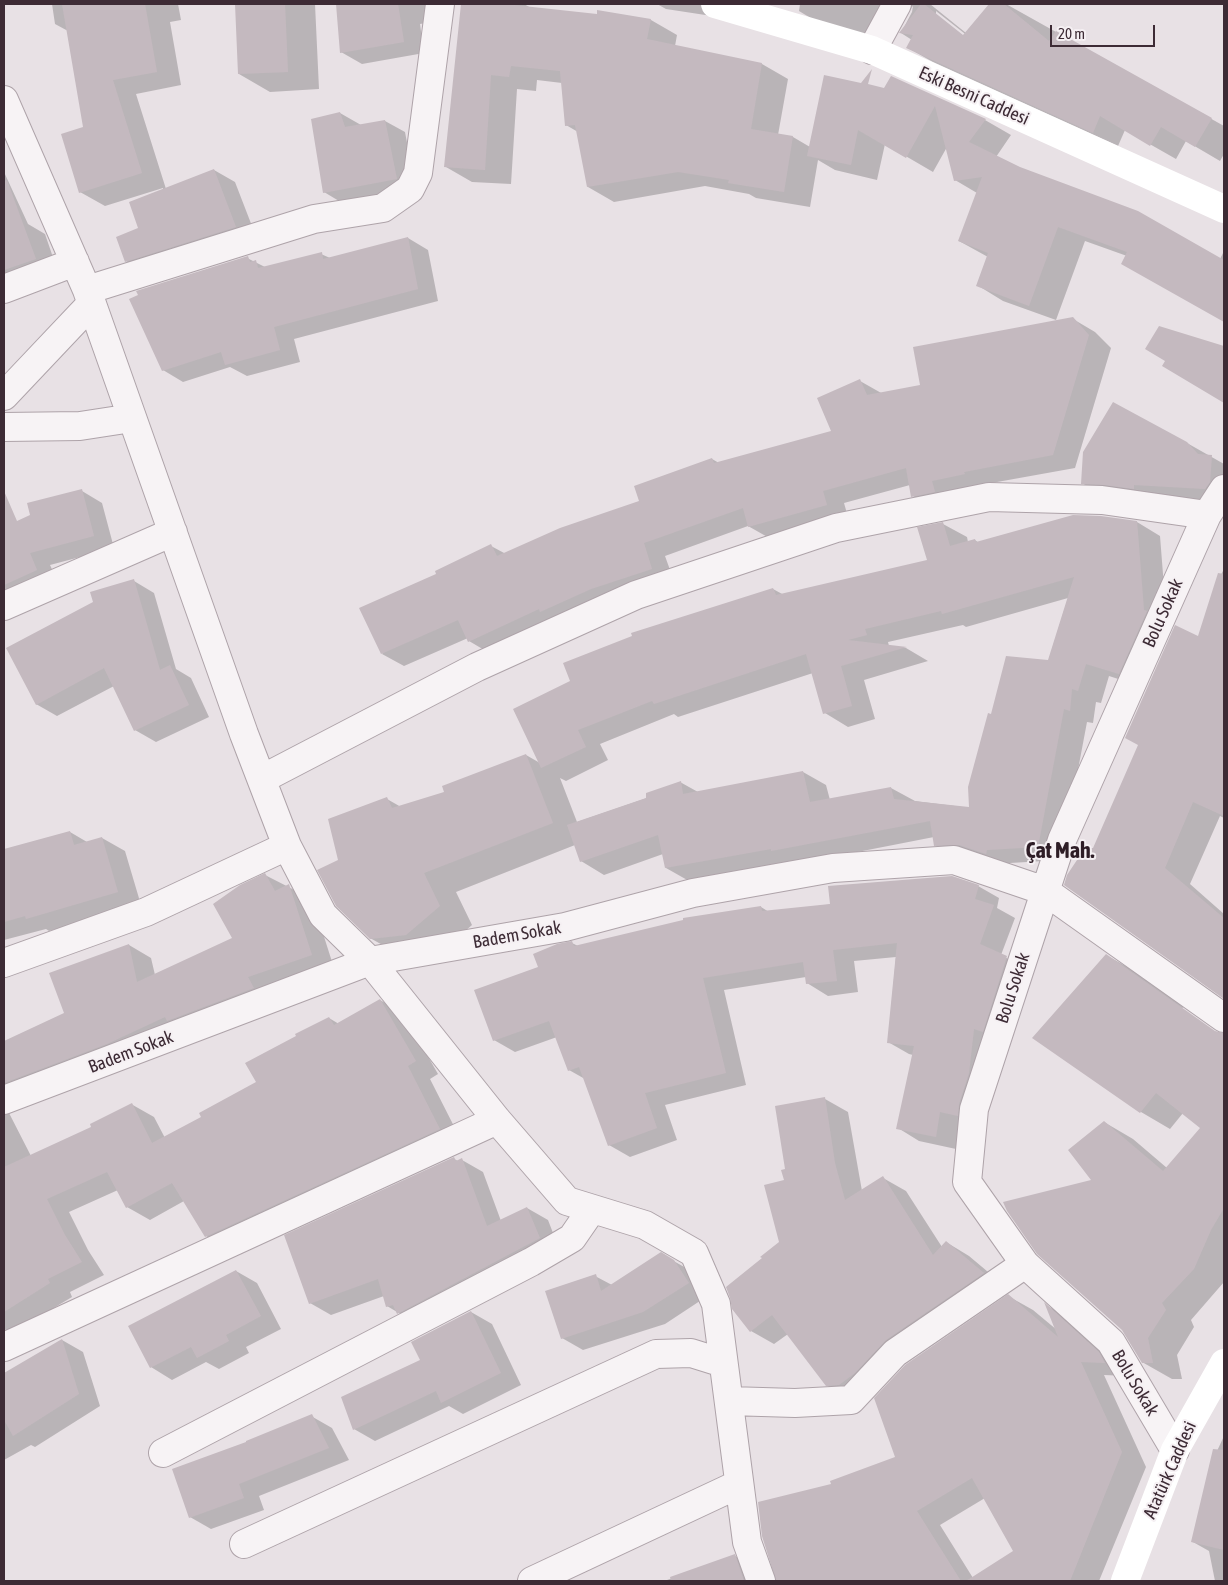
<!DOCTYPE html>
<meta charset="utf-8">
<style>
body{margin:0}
#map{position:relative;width:1228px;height:1585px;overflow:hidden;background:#e8e1e5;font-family:"Asap Condensed",sans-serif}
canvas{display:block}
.frame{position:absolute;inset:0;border:5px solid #3d2b35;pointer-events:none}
.scale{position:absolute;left:1050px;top:25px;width:105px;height:22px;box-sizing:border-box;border:2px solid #3d2b35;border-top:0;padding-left:6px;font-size:15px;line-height:18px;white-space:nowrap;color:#3d2b35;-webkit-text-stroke:4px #f5f0f3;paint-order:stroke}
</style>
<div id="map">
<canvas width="1228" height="1585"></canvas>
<div class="frame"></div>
<div class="scale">20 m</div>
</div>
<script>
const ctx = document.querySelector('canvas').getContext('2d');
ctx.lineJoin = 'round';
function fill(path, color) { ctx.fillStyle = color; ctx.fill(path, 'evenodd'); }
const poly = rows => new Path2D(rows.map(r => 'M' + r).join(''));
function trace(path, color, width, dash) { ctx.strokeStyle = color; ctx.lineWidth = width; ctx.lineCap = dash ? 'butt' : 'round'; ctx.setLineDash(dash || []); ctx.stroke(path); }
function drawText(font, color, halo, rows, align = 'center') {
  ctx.font = font + ' "Asap Condensed",sans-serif'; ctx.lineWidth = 4; ctx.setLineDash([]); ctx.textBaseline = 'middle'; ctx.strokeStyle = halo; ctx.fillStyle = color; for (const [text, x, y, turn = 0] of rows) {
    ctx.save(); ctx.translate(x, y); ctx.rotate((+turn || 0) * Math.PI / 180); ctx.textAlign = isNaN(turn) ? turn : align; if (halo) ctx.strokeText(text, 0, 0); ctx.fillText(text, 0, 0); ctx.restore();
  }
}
const shadow = poly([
 [52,4,178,4,181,20,170,22,181,85,136,94,166,189,214,170,235,182,257,239,147,273,126,261,140,229,163,190,163,188,105,206,80,192,85,128,68,31,55,24],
 [236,4,315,4,319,89,270,92,239,74],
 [338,4,429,4,432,22,420,24,424,53,362,64,341,52],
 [463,4,524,4,531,8,651,20,677,35,675,46,762,64,788,79,778,135,793,137,810,147,885,89,985,120,1011,135,996,157,1220,259,1223,253,1224,254,1224,321,1123,263,1127,256,1085,241,1056,320,1003,301,977,285,988,257,959,241,977,193,955,180,947,147,933,172,885,144,877,180,835,170,818,160,810,207,756,198,749,194,705,186,614,202,588,187,578,132,566,125,562,83,537,80,536,91,517,89,511,184,472,182,446,167],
 [657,4,735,4,725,18,666,9],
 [800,4,930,4,966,33,990,4,1006,4,1224,126,1224,154,1220,161,1186,141,1176,159,1125,130,1118,146,933,62,908,48,912,40,901,33,912,12,913,6,909,10,891,42,824,26,799,11],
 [936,11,969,37,967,39,936,15],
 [340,113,361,125,385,121,405,132,416,190,344,204,324,192],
 [4,172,28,224,45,234,58,272,4,292],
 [408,238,428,250,438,301,294,339,300,362,247,376,230,367,183,382,163,370,247,258,265,267,321,254,330,258],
 [1073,319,1095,332,1111,348,1075,468,986,484,935,509,913,496,910,485,844,503,848,517,771,539,748,526,665,556,674,581,491,654,469,641,468,638,404,666,382,654,438,575,491,546,506,554,640,502,712,459,719,463,833,432,860,381,883,394,922,386],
 [1159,328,1224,347,1224,402,1164,365,1167,360],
 [1187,443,1224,464,1224,505,1113,501,1082,483],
 [82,491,102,503,114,548,50,565,58,582,4,599,4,528,32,516],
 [1137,522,1160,536,1167,625,1143,687,1109,676,1101,703,1096,702,1093,723,1087,722,1061,860,1010,863,1010,867,959,858,935,845,934,837,796,864,689,881,666,868,663,854,604,875,581,861,575,845,456,892,472,925,439,954,404,957,370,938,339,861,387,799,401,807,446,792,526,755,540,763,514,710,773,589,784,595,928,561,943,524,967,537,968,542,975,540,979,543],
 [1068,598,1048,662,992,716,971,808,915,801,891,788,830,800,826,785,803,772,698,792,680,782,647,798,577,822,560,778,566,781,608,760,600,744,674,714,678,717,813,673,825,713,848,727,875,719,864,680,928,661,906,648,889,646,888,642,963,625,966,627],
 [1224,569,1224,818,1220,816,1190,884,1224,914,1224,997,1065,885,1094,849,1199,638,1216,584],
 [134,581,154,593,176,669,191,678,209,717,156,742,135,730,114,686,57,716,36,704],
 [70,832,87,842,102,838,125,851,141,905,49,931,46,929,4,940,4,868,12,866],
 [265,875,312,899,334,968,14,1103,9,1113,31,1156,93,1128,131,1104,154,1117,165,1138,203,1118,257,1083,329,1018,339,1024,380,1000,403,1013,438,1074,430,1079,462,1142,229,1249,206,1236,184,1201,150,1220,127,1207,118,1190,69,1212,88,1250,104,1275,70,1292,72,1297,12,1333,4,1329,4,1042,66,1013,129,945,151,958,155,975,234,939],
 [978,886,999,898,997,908,1015,918,1001,955,1028,970,956,1149,919,1141,898,1128,913,1055,909,1054,888,1042,896,957,854,961,858,992,828,996,807,983,806,977,724,990,746,1085,665,1105,677,1140,630,1157,609,1145,585,1079,569,1070,557,1037,515,1052,494,1040,540,968,572,943,578,946,761,907,769,912],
 [1106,955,1136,972,1184,1006,1172,1021,1224,1062,1224,1282,1191,1320,1194,1327,1177,1355,1182,1379,1172,1379,1142,1362,1094,1180,1104,1122,1133,1139,1167,1168,1202,1128,1183,1113,1170,1129,1141,1112],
 [825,1099,848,1112,862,1191,883,1178,906,1191,942,1247,946,1242,969,1256,1006,1287,850,1399,826,1385,788,1334,774,1344,751,1331,764,1258,781,1242,786,1170],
 [454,1159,458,1161,462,1160,483,1172,501,1221,527,1208,548,1220,560,1251,419,1325,387,1306,384,1296,331,1315,310,1303],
 [661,1254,695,1273,709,1295,665,1324,583,1350,562,1338,595,1276,612,1285],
 [236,1271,257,1283,281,1329,246,1347,249,1353,219,1369,206,1362,172,1380,151,1367,130,1327],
 [1008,1296,1033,1310,1057,1330,1046,1305,1068,1318,1128,1376,1104,1375,1146,1467,1099,1581,777,1581,777,1576,832,1485,896,1458],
 [985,1498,1015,1552,973,1578,940,1525],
 [471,1312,492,1324,521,1385,463,1414,449,1406,375,1441,354,1429],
 [62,1340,83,1352,100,1406,35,1447,31,1445,4,1460,4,1374],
 [311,1416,332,1428,349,1460,259,1496,264,1510,211,1529,190,1517,248,1443],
 [1224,1436,1224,1581,1215,1581,1209,1551,1193,1542,1211,1464],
 [735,1556,759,1570,763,1581,667,1581,667,1580]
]);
const building = poly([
 [62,4,145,4,157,72,113,80,142,173,79,193,61,134,83,127],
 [235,4,285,4,288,72,238,74],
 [336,4,398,4,404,42,340,53],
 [461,4,505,4,597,14,597,10,651,19,647,39,762,63,751,129,793,136,784,192,728,183,729,180,678,172,587,187,575,125,565,126,560,71,511,66,509,77,491,75,485,170,444,167],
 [921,4,924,4,963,35,989,4,1004,4,1049,41,1056,31,1212,118,1195,147,1161,127,1150,146,1100,116,1093,133,906,48,913,35,899,33],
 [872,69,868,84,884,88,891,76,986,119,969,142,1020,167,1138,211,1224,260,1224,322,1121,264,1127,252,1058,227,1029,306,976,286,988,253,958,241,982,177,954,181,935,106,906,158,858,130,851,165,807,156,824,75,861,83],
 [340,112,345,127,385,120,397,179,323,193,311,119],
 [214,169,236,227,125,262,116,237,138,228,129,202],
 [7,180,36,259,4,270,4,181],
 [408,237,418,289,274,327,280,350,225,365,221,352,162,371,129,299,138,295,136,291,248,256,250,262,256,260,258,268,322,252,323,259],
 [1073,317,1089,335,1053,455,964,472,965,474,932,481,935,492,911,497,906,468,823,491,827,505,748,527,743,508,644,543,652,569,591,589,540,612,539,609,468,642,458,620,381,654,359,608,436,574,435,571,491,544,497,556,560,528,639,501,634,486,712,458,714,463,831,431,817,398,860,379,867,395,920,385,913,347],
 [1159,326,1224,346,1224,403,1162,366,1165,361,1145,349],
 [1113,402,1187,442,1198,454,1212,455,1210,482,1205,489,1134,485,1134,489,1104,485,1081,484,1083,452],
 [82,489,94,536,30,553,37,570,4,585,4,491,17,521,30,515,27,503],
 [1073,515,1101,516,1137,521,1144,610,1147,611,1119,674,1086,664,1078,691,1072,689,1070,711,1064,709,1038,847,987,850,986,854,959,845,934,846,930,821,771,851,771,849,665,868,658,835,580,862,567,825,646,798,646,793,681,781,683,794,803,771,810,802,891,787,894,799,969,807,968,787,988,713,991,714,1006,656,1048,660,1074,577,942,614,941,611,865,629,867,635,848,640,907,647,841,666,852,706,823,714,806,654,654,704,652,701,578,730,586,747,541,768,513,709,570,681,563,663,632,636,631,633,773,588,776,595,927,560,917,527,943,522,950,546,975,539,976,542],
 [1218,573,1224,574,1224,816,1193,802,1165,868,1224,918,1224,999,1064,885,1067,875,1085,848,1093,848,1138,745,1125,738,1175,625,1198,636],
 [134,579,160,670,170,665,189,705,134,731,104,668,36,705,6,648,93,602,90,592],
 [526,754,553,823,424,873,440,906,406,935,370,939,336,906,317,870,338,860,328,819,387,797,392,808,444,792,442,786],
 [70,831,74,845,102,837,118,892,26,919,25,916,4,922,4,849],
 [265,873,275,891,289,884,312,955,248,977,254,988,167,1021,165,1017,107,1044,4,1083,4,1041,64,1013,49,973,129,944,137,982,232,938,213,904,240,885],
 [952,876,979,885,975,899,994,905,980,944,1007,956,983,1032,974,1029,969,1073,959,1104,958,1116,940,1112,936,1137,896,1129,914,1046,887,1043,897,943,833,950,837,981,806,984,803,962,703,978,726,1073,645,1093,657,1128,608,1146,579,1067,568,1071,549,1021,493,1041,474,990,538,967,533,954,557,944,572,941,574,946,683,920,683,918,761,906,762,911,830,904,828,886],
 [1106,954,1215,1031,1224,1033,1224,1208,1211,1230,1194,1269,1162,1303,1166,1310,1148,1338,1153,1363,1142,1363,1122,1330,1037,1254,1007,1211,1003,1202,1091,1180,1068,1150,1104,1121,1163,1171,1200,1128,1156,1093,1140,1113,1032,1038],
 [380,999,416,1061,408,1066,440,1129,205,1237,172,1183,126,1208,107,1172,47,1199,65,1235,82,1262,48,1279,50,1283,4,1312,4,1167,91,1127,90,1124,132,1103,152,1143,201,1117,199,1113,256,1082,245,1063,296,1036,295,1034,329,1017,334,1025],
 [825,1097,835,1163,845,1200,883,1176,933,1255,946,1241,984,1273,886,1340,855,1373,839,1385,826,1386,772,1315,750,1332,732,1309,730,1298,726,1287,762,1258,760,1257,779,1242,764,1185,784,1180,781,1170,785,1169,775,1106],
 [454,1157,456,1161,462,1158,487,1226,527,1207,540,1238,397,1314,393,1305,386,1307,378,1279,309,1304,284,1235],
 [661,1252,674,1260,689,1283,643,1312,561,1339,545,1291,596,1274,601,1291],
 [236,1270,261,1316,226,1335,229,1341,197,1358,191,1347,150,1368,128,1326],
 [1008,1294,1058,1337,1044,1302,1099,1352,1105,1363,1081,1362,1122,1452,1070,1581,966,1581,1013,1551,972,1478,917,1511,961,1581,776,1581,762,1536,758,1502,831,1484,830,1481,895,1457,874,1398,905,1365],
 [471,1311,501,1373,441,1403,436,1391,353,1430,341,1397,420,1360,411,1342],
 [62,1339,79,1394,13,1436,4,1420,4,1373],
 [312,1414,329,1448,239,1484,244,1498,189,1518,172,1469,246,1442,246,1441],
 [1213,1449,1224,1450,1224,1550,1191,1542],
 [735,1554,744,1581,671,1581,670,1577]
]);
const street = poly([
 [872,50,897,4],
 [4,100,87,290,244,734,287,846,323,915,370,961,497,1120,567,1201,645,1225,694,1253,716,1304,747,1542,761,1581],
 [4,289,75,262],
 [87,290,314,219,383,208,410,189,418,173,440,4],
 [4,396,91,304],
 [4,427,80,426,132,418],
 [4,606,173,532],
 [262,779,477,667,636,595,836,528,989,497,1102,500,1207,515],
 [4,963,146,912,287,846],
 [4,1100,370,961,565,927,693,893,833,868,954,860,1045,891,1224,1018],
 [4,1347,497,1120],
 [729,1401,795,1403,851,1400,895,1353,1025,1264],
 [1175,1450,1111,1342,1025,1264,967,1182,974,1109,1062,840,1207,515,1224,489],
 [163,1453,531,1262,572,1238,592,1209],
 [244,1544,656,1354,691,1353,723,1363],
 [532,1581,739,1484]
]);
const secondary = poly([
 [715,4,872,50,1224,209],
 [1125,1581,1175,1450,1224,1363]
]);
const streetNames = [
 ["Eski Besni Caddesi",974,96,24],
 ["Bolu Sokak",1163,613,-66],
 ["Badem Sokak",517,935,-10],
 ["Bolu Sokak",1013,988,-72],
 ["Badem Sokak",131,1052,-21],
 ["Bolu Sokak",1135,1383,59],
 ["Atatürk Caddesi",1170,1470,-66]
];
const districtNames = [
 ["Çat Mah.",1060,851]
];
fill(shadow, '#0003');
fill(building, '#c4b9bf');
trace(street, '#aea3a9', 30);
trace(street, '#f7f3f5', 28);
trace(secondary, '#fff', 28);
drawText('18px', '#3d2b35', '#f5f0f3', streetNames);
drawText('bold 22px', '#2e1d26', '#f5f0f3', districtNames);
</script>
